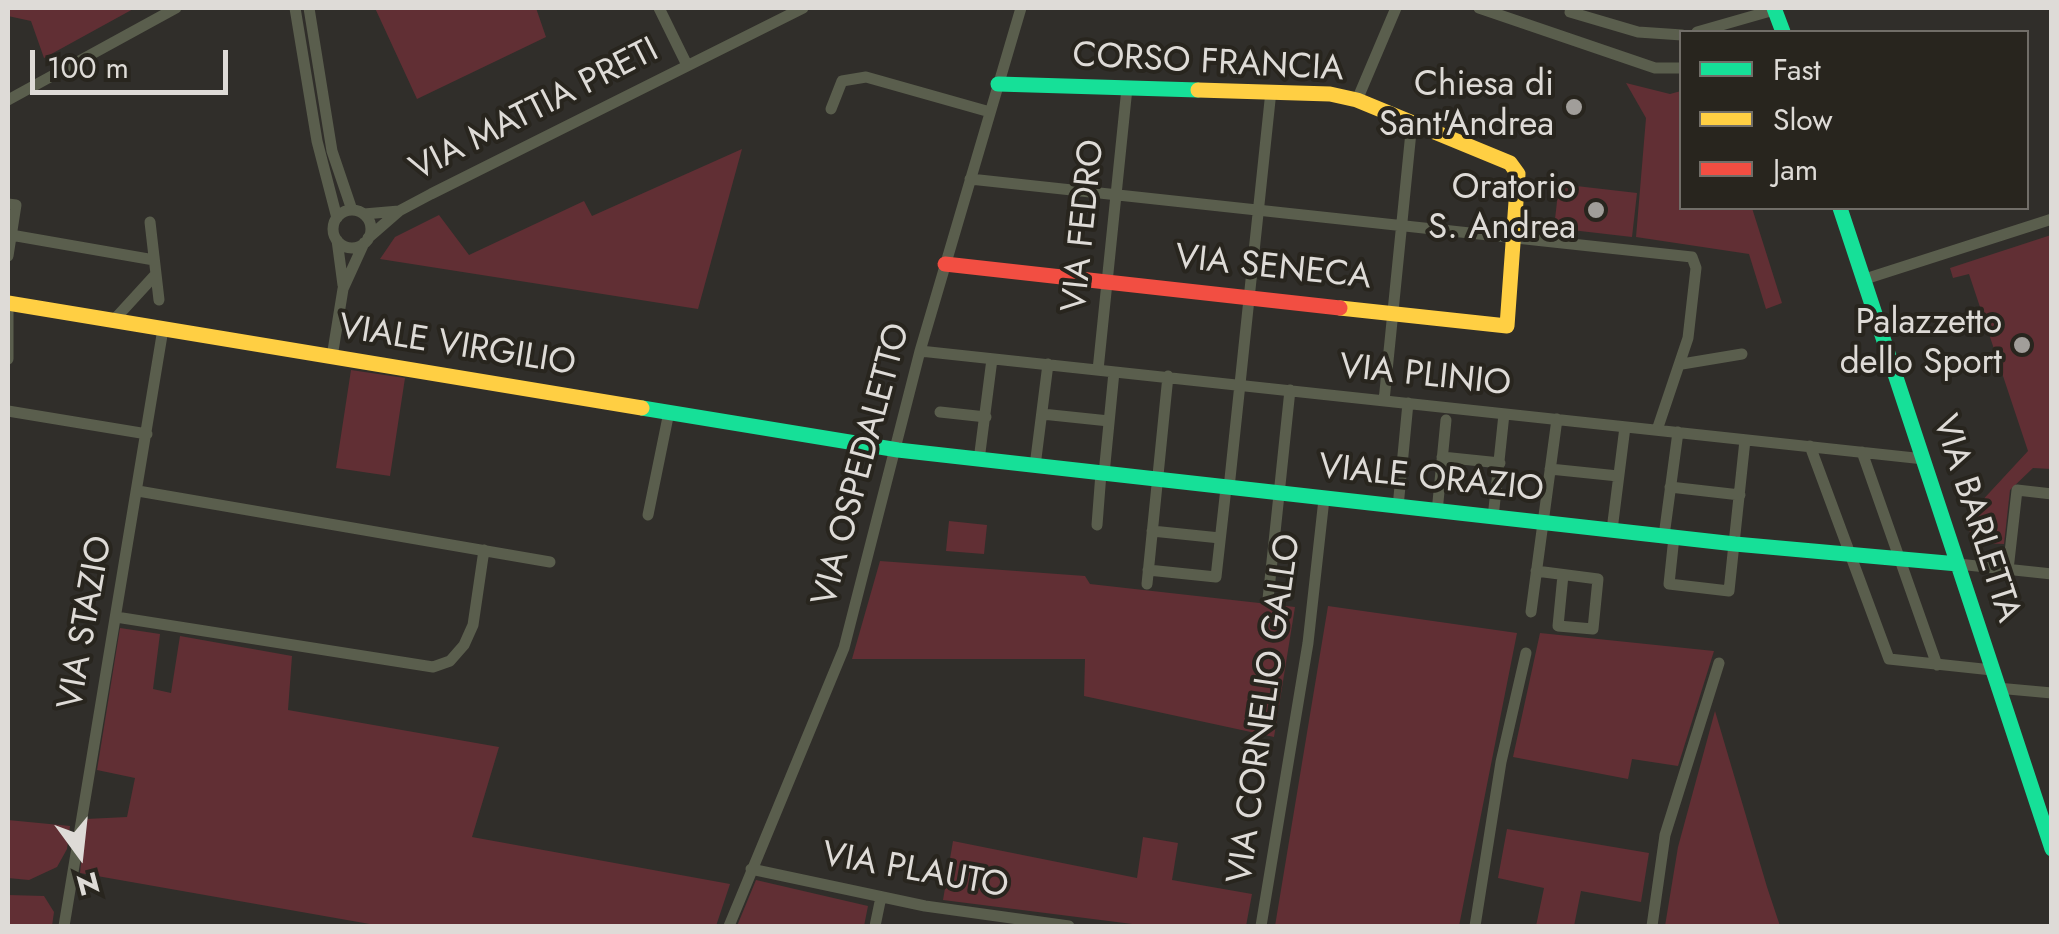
<!DOCTYPE html>
<style>
body{margin:0}
#map{position:relative;width:2059px;height:934px;overflow:hidden;background:#302e2a;font-family:Jost,sans-serif}
canvas{display:block}
.frame{position:absolute;inset:0;border:10px solid #dedbd7;pointer-events:none}
.legend{position:absolute;left:1679px;top:30px;width:350px;height:180px;box-sizing:border-box;background:#28251e;border:2px solid #716e68;margin:0;padding:12px 18px;list-style:none;font-size:30px;color:#dedbd7}
.legend li{display:flex;align-items:center;gap:20px;height:50px}
.legend b{width:50px;border:2px solid #716e68}
.north{position:absolute;left:30px;top:804px;width:100px;height:100px;-webkit-text-stroke:8px #28251e;paint-order:stroke;rotate:165deg;font-size:28px;font-weight:700;line-height:40px;text-align:center;color:#dedbd7}
.north::after{content:'';display:block;margin:auto;width:35px;height:45px;background:#dedbd7;clip-path:polygon(50% 0,100% 100%,50% 72%,0 100%)}
.scale{position:absolute;left:30px;top:50px;width:198px;height:45px;box-sizing:border-box;border:5px solid #dedbd7;border-top:0;padding-left:12px;font-size:30px;line-height:35px;white-space:nowrap;color:#dedbd7;-webkit-text-stroke:8px #28251e;paint-order:stroke}
</style>
<div id="map">
<canvas width="2059" height="934"></canvas>
<div class="frame"></div>
<ul class="legend">
<li><b style="height:12px;background:#16e098"></b>Fast</li>
<li><b style="height:12px;background:#ffcf43"></b>Slow</li>
<li><b style="height:12px;background:#f24e42"></b>Jam</li>
</ul>
<div class="north">N</div>
<div class="scale">100 m</div>
</div>
<script>
const ctx = document.querySelector('canvas').getContext('2d');
ctx.lineJoin = 'round';
function fill(path, color) { ctx.fillStyle = color; ctx.fill(path, 'evenodd'); }
const poly = rows => new Path2D(rows.map(r => 'M' + r).join(''));
function trace(path, color, width, dash) { ctx.strokeStyle = color; ctx.lineWidth = width; ctx.lineCap = dash ? 'butt' : 'round'; ctx.setLineDash(dash || []); ctx.stroke(path); }
function drawText(font, color, halo, rows, align = 'center') {
  ctx.font = font + ' Jost,sans-serif'; ctx.lineWidth = 8; ctx.setLineDash([]); ctx.textBaseline = 'middle'; ctx.strokeStyle = halo; ctx.fillStyle = color; for (const [text, x, y, turn = 0] of rows) {
    ctx.save(); ctx.translate(x, y); ctx.rotate((+turn || 0) * Math.PI / 180); ctx.textAlign = isNaN(turn) ? turn : align; if (halo) ctx.strokeText(text, 0, 0); ctx.fillText(text, 0, 0); ctx.restore();
  }
}
const green = poly([
 [8,8,135,8,44,58,31,21,8,16],
 [375,8,536,8,546,37,417,99],
 [1626,83,1670,94,1681,91,1682,208,1752,208,1782,303,1766,309,1749,254,1636,237,1646,118],
 [742,149,698,309,380,259,395,237,439,215,469,255,584,201,592,216],
 [1559,184,1637,193,1632,237,1554,228],
 [2051,235,2051,469,2033,468,2010,490,2004,544,1980,543,1971,536,1966,518,2028,451,1969,274,1953,278,1950,268],
 [351,370,405,378,390,476,336,468],
 [949,521,987,525,984,554,946,551],
 [880,561,1085,576,1090,584,1295,607,1274,737,1084,696,1085,659,852,659],
 [1328,606,1517,633,1459,926,1275,926],
 [120,628,160,634,153,689,171,693,180,636,292,656,288,710,499,747,472,837,730,884,716,926,381,926,80,873,86,819,127,817,135,778,97,770],
 [1540,633,1714,651,1678,766,1632,759,1628,779,1513,757],
 [1715,711,1767,887,1780,926,1665,926,1678,847],
 [8,820,70,826,67,849,57,867,29,880,8,878],
 [1507,829,1649,853,1641,902,1581,891,1574,926,1536,926,1544,888,1498,878],
 [1143,837,1178,843,1172,880,1252,894,1246,926,1148,926,943,900,953,841,1137,878],
 [756,880,868,906,864,926,737,926],
 [8,895,44,896,54,912,52,926,8,926]
]);
const street = poly([
 [295,8,317,141,337,218],
 [309,8,332,151,352,210],
 [659,8,687,65],
 [1479,8,1655,68,1682,68],
 [1570,12,1638,32,1682,35],
 [1697,32,1774,10],
 [8,100,176,8],
 [1357,100,1396,8],
 [831,109,842,81,866,77,990,112],
 [970,179,1692,257,1696,268,1688,338,1657,430],
 [8,204,16,205,8,256],
 '333 229a19 19 0 1 1 38 0a19 19 0 1 1-38 0Z',
 [364,214,399,211],
 [150,222,159,300],
 [11,235,154,260],
 [368,238,399,211,431,194,803,8],
 [337,240,343,285],
 [1862,280,2052,219],
 [113,321,156,274],
 [920,351,1924,459],
 [332,357,343,289,364,243],
 [8,359,8,303],
 [1682,364,1742,354],
 [1098,370,1127,88],
 [1384,401,1412,122],
 [8,411,147,434],
 [940,412,986,417],
 [1042,414,1109,421],
 [1810,446,1889,659,1992,670],
 [1862,452,1937,665],
 [1442,457,1500,463],
 [979,460,992,359],
 [1035,466,1048,364],
 [1550,469,1618,476],
 [1104,474,1114,372],
 [1670,487,1740,495],
 [1229,488,1271,91],
 [138,491,550,562],
 [1398,507,1408,403],
 [1437,512,1446,420],
 [648,515,669,412],
 [1493,518,1504,414],
 [1097,525,1101,473],
 [1612,530,1625,427],
 [1152,531,1220,538],
 [1664,536,1678,432],
 [1674,537,1669,584,1729,591,1745,440],
 [1958,564,2052,574],
 [1148,570,1216,577,1226,488],
 [2008,570,2017,490,2052,494],
 [1536,571,1598,579,1593,629,1558,626,1563,575],
 [1147,584,1168,376],
 [1268,599,1290,390],
 [1531,612,1557,419],
 [116,617,433,667,450,661,464,645,473,625,484,550],
 [1997,688,2052,693],
 [751,869,925,906,1069,926],
 [64,926,163,329],
 [729,926,844,648,920,351,1021,8],
 [875,926,881,897],
 [1261,926,1308,643,1324,499],
 [1475,926,1501,762,1526,653],
 [1652,926,1665,835,1719,663]
]);
const fast = poly([
 [1774,8,1783,32],
 [998,84,1198,90],
 [1840,208,2052,849],
 [642,408,898,450,1735,544,1958,564]
]);
const slow = poly([
 [1198,90,1330,94,1357,100,1510,163,1518,174,1507,326,1340,308],
 [8,303,642,408]
]);
const jam = poly([
 [945,264,1340,308]
]);
const markers = [
 [1574,107,10,"#a19e9a"],
 [1596,210,10,"#a19e9a"],
 [2022,345,10,"#a19e9a"]
];
const streetNames = [
 ["CORSO FRANCIA",1208,64,3],
 ["VIA MATTIA PRETI",535,111,-27],
 ["VIA FEDRO",1085,226,-84],
 ["VIA SENECA",1273,269,6],
 ["VIALE VIRGILIO",457,347,9],
 ["VIA PLINIO",1425,377,6],
 ["VIA OSPEDALETTO",863,465,-75],
 ["VIALE ORAZIO",1431,480,6],
 ["VIA BARLETTA",1975,519,72],
 ["VIA STAZIO",87,623,-80],
 ["VIA CORNELIO GALLO",1266,709,-82],
 ["VIA PLAUTO",915,872,10]
];
const poiNames = [
 ["Chiesa di",1554,87],
 ["Sant'Andrea",1554,127],
 ["Oratorio",1576,190],
 ["S. Andrea",1576,230],
 ["Palazzetto",2002,325],
 ["dello Sport",2002,365]
];
fill(green, '#612f34');
trace(street, '#5a5e4d', 11);
trace(fast, '#16e098', 15);
trace(slow, '#ffcf43', 15);
trace(jam, '#f24e42', 15);
for (const [x, y, r, color] of markers) { const dot = new Path2D(); dot.arc(x, y, r, 0, 2 * Math.PI); ctx.fillStyle = color; ctx.fill(dot); trace(dot, '#28251e', 4); }
drawText('35px', '#dedbd7', '#28251e', streetNames);
drawText('35px', '#dedbd7', '#28251e', poiNames, 'right');
</script>
